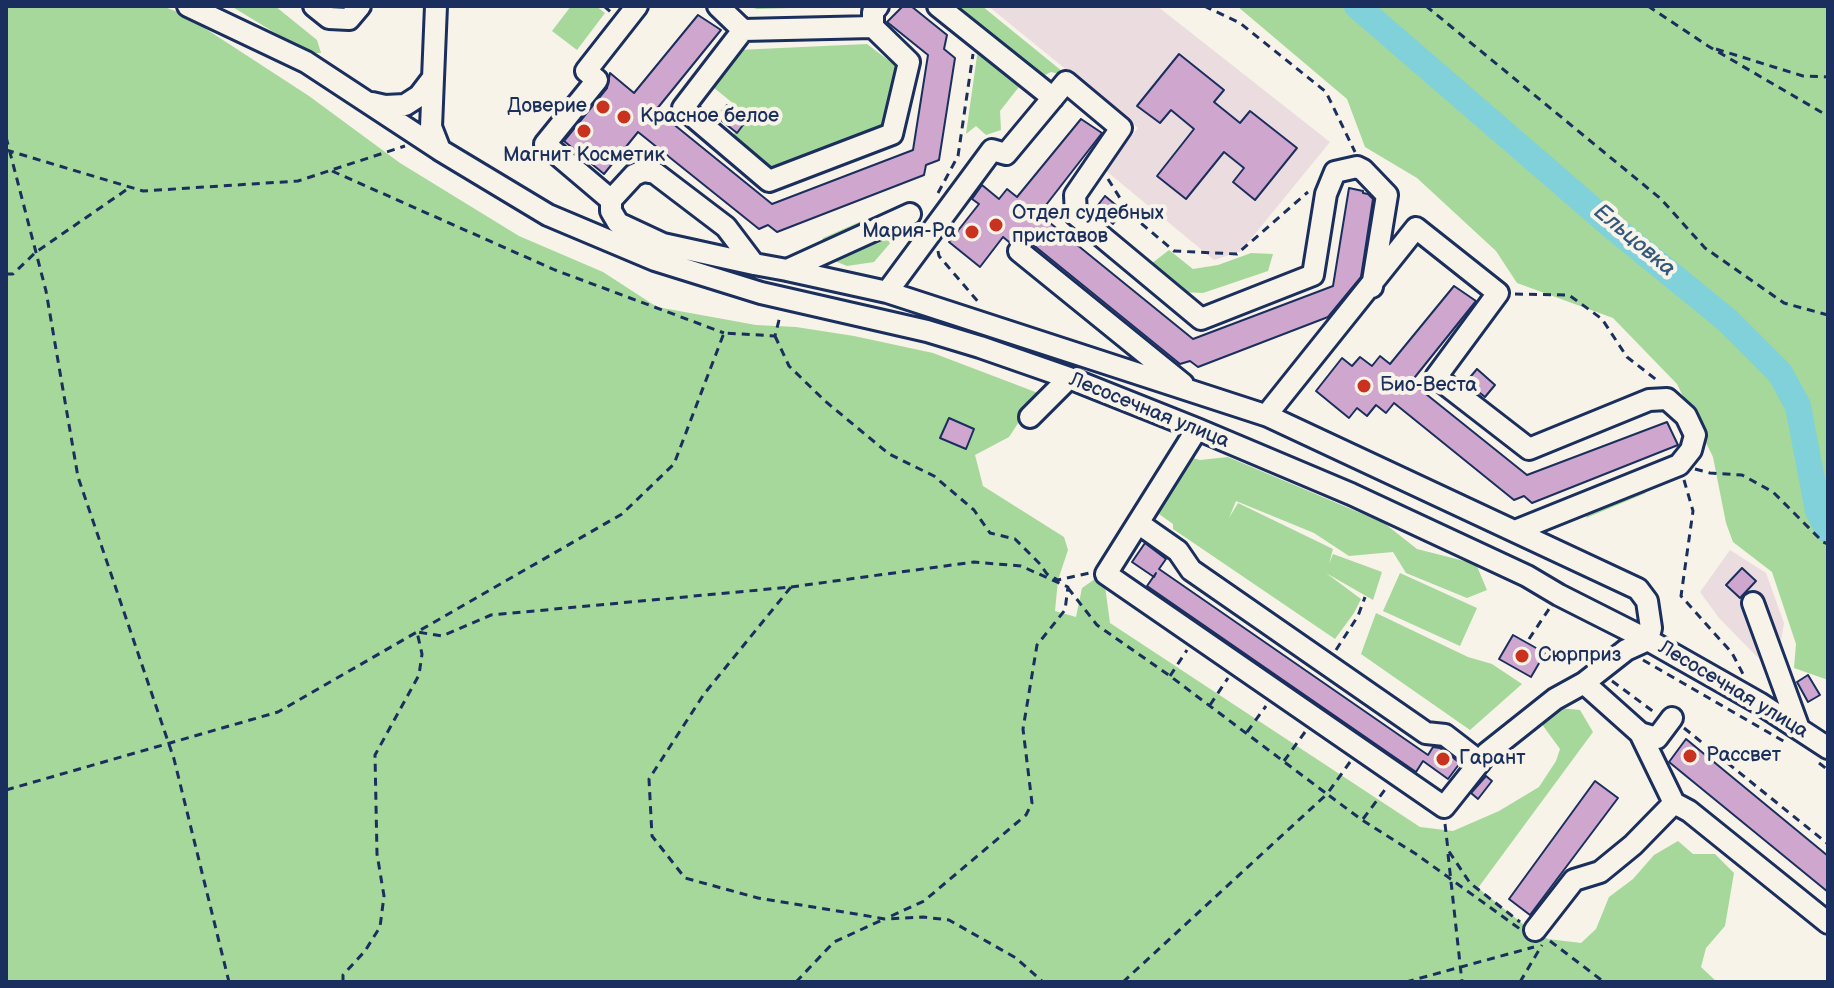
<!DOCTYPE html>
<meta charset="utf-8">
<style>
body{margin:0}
#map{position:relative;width:1834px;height:988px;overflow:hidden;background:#f7f3e8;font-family:"Balsamiq Sans",sans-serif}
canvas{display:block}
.frame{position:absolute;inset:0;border:8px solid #1b2f5e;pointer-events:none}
</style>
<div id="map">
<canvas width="1834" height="988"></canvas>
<div class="frame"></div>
</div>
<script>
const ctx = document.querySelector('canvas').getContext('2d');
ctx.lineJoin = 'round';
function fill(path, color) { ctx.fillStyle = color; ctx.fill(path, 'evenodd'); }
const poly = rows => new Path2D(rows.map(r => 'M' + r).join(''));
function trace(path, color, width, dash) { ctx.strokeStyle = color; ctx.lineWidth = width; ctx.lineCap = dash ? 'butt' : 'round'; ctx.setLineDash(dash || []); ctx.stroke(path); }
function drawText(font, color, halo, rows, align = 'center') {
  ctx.font = font + ' "Balsamiq Sans",sans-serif'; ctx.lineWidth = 8; ctx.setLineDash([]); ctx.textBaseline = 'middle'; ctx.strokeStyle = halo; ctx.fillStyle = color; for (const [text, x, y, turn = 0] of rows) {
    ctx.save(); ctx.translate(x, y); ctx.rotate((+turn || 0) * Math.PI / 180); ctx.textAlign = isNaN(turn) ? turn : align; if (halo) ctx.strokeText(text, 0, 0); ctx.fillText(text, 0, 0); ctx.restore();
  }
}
const built = poly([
 [988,6,1157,6,1330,142,1241,251,1214,260,1105,170,1138,128],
 [1730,550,1766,573,1784,623,1780,647,1763,663,1719,618,1700,592]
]);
const green = poly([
 [6,6,162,6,183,14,309,96,400,163,519,236,603,272,657,307,756,325,796,327,854,336,933,353,1038,393,1009,437,975,455,983,486,1064,537,1068,550,1058,580,1055,611,1076,617,1082,588,1095,579,1105,586,1110,623,1420,827,1453,831,1499,811,1539,787,1556,761,1560,749,1541,723,1550,707,1580,710,1593,732,1478,888,1528,928,1548,939,1581,943,1596,929,1609,897,1633,879,1654,855,1678,841,1693,854,1715,854,1734,873,1725,926,1706,948,1701,967,1717,982,6,982],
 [231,6,275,6,317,40,321,53,308,53],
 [571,6,596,6,605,13,577,50,552,31],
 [747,6,858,6,757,9],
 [954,6,982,6,1068,76,1051,72,1043,76],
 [1237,6,1828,6,1828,680,1794,668,1796,644,1772,572,1733,542,1726,523,1713,457,1677,384,1613,318,1517,283,1496,251,1417,178,1365,147,1347,99],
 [867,44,896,66,883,133,770,173,730,142,745,113,708,83,738,50],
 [978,49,1022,83,1000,111,1001,130,986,135,976,126,966,134],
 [866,219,878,223,892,241,874,262,847,266,827,258,819,249,823,238],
 [1169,250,1193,269,1218,265,1251,253,1273,254,1268,271,1203,293,1180,292,1151,264],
 [1171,452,1200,460,1228,457,1384,523,1417,549,1476,564,1487,590,1467,598,1406,573,1393,552,1349,556,1314,533,1236,501,1229,518,1238,503,1333,549,1329,564,1333,554,1382,572,1373,600,1326,573,1361,599,1354,613,1335,639,1173,529,1173,524,1145,504,1145,490],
 [1632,484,1646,493,1586,518,1595,500],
 [1400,573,1477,608,1460,646,1383,611],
 [1376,613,1468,657,1492,664,1522,684,1470,730,1361,654]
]);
const river = poly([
 [1357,6,1614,228,1727,320,1780,373,1798,406,1818,511,1828,530]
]);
const building = poly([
 [903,6,911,6,947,35,944,49,955,58,939,160,926,165,924,175,777,232,768,225,759,229,638,132,604,174,564,141,607,88,610,73,634,93,698,15,721,30,656,110,772,204,913,150,928,55,887,22,903,6],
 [1179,54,1224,90,1214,102,1240,123,1250,111,1297,148,1255,200,1233,182,1244,168,1224,152,1186,199,1157,176,1194,129,1171,110,1160,123,1137,106,1179,54],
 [727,105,746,121,737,133,717,117,727,105],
 [1081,119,1102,133,1039,214,1193,339,1333,286,1349,188,1363,191,1363,193,1368,194,1373,199,1361,277,1328,317,1198,367,1190,361,1180,364,1021,235,1009,242,1003,237,980,267,949,242,979,204,972,199,982,185,999,199,1007,189,1017,197,1081,119],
 [1105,196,1123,211,1113,224,1095,209,1105,196],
 [1454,286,1476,301,1411,382,1527,475,1667,422,1678,445,1532,503,1524,496,1514,500,1394,403,1386,413,1376,405,1367,416,1357,408,1349,418,1316,391,1342,358,1352,366,1360,357,1372,366,1380,356,1390,364,1454,286],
 [1477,369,1495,385,1485,397,1466,382,1477,369],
 [949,418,974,429,966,449,940,438,949,418],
 [1145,543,1166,559,1159,569,1428,755,1433,747,1440,748,1460,763,1448,779,1423,761,1416,772,1147,586,1156,573,1154,577,1132,562,1145,543],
 [1742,568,1756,581,1740,598,1726,585,1742,568],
 [1513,635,1545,653,1531,677,1499,659,1513,635],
 [1808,675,1820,695,1808,702,1797,682,1808,675],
 [1686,739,1828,856,1828,892,1669,762,1686,739],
 [1486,776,1492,781,1478,799,1471,793,1486,776],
 [1595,781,1618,798,1530,915,1509,899,1595,781]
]);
const path = poly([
 [604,6,612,13],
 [1204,6,1240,23,1326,92,1355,152],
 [1426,6,1661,199,1705,248,1784,303,1828,315],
 [1648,6,1708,46,1828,116],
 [1716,49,1803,76,1828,77],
 [6,137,46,291,78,477,174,759,229,982],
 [6,150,143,191,298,181,405,146],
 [332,171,555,270,724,333],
 [1108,179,1130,214,1174,251,1237,254,1308,192],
 [938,193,958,156,973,54],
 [938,251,939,256,980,304],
 [6,274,13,274,36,252,129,188],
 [1515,294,1569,295,1602,319,1627,357,1658,381],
 [775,336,789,366,825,401,889,454,934,476,974,510,990,533,1015,539,1040,564,1047,574,1058,580,1090,573],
 [1695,469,1710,473,1742,475,1773,492,1823,542,1828,544],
 [1684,480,1693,511,1681,596,1732,653,1743,674],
 [791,587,974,562,1021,566,1068,587,1065,610,1037,645,1023,729,1032,803,1026,815,924,901,889,917],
 [1068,588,1097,625,1170,676,1327,794,1350,762],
 [1529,639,1549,609],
 [1336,650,1358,616,1365,597],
 [1643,660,1785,742],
 [1170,676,1187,650],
 [1612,681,1654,712],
 [1210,705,1228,678],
 [1684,728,1828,844],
 [1247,732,1266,706],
 [1284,761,1305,732],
 [1819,763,1828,770],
 [6,790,278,712,622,514,674,464,724,333,775,336,780,316],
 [1363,819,1387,787],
 [1445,824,1448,850,1470,883,1520,922],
 [1448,854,1462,982],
 [1550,941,1604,982],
 [343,982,343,975,365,951,380,927,384,896,377,854,375,755,419,675,422,654,417,632,442,636,491,615,791,587,704,694,649,779,652,836,685,878,758,898,862,915,885,919,923,917,949,920,1016,958,1043,982],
 [796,982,834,942,882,920],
 [1123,982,1327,794,1362,820,1416,854,1520,929],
 [1406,982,1534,947],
 [1520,982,1542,945]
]);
const minor = poly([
 [188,6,306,62,440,150,548,215,655,260,761,293,927,331,980,347,1069,378,1197,429,1351,494,1527,576,1559,595,1648,640,1759,703,1828,748],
 [314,6,329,18,349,19,360,6],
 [436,6,431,127,440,150],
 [718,6,743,30,873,27,873,12,878,6],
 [938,6,1053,98],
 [743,30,683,108,769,181,892,134,909,62,873,27],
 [372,103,385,106,405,105,419,96,432,79],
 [611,200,545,144,597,80,586,71,637,6],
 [1019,251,1183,384],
 [754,264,726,227,655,173,643,171,634,175,611,200,611,211,618,223,663,244,754,264,787,270,887,292,1268,416,1638,589,1647,601,1651,628,1648,640,1626,650,1584,683,1640,733,1674,803],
 [787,270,910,214],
 [887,292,992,150,1006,154,1066,82,1121,128,1075,195,1076,215,1201,319,1313,275,1326,194,1335,172,1357,167,1363,170,1387,195,1372,287],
 [1268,416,1272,408,1416,228,1498,293,1436,377,1529,449,1649,400,1667,399,1686,416,1695,435,1691,450,1679,465,1515,531],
 [1030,417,1069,378],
 [1197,429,1106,574,1444,807,1487,753,1555,699,1584,683],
 [1138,523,1178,551,1191,570,1426,733,1445,735,1480,762],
 [1753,603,1799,729],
 [1640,733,1657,738,1672,718],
 [1535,930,1574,880,1600,872,1633,845,1674,803,1689,811,1828,923]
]);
const markers = [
 [603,107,8,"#c8321e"],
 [624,117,8,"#c8321e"],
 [584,131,8,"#c8321e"],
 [996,225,8,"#c8321e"],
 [972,232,8,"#c8321e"],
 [1364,386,8,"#c8321e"],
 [1522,656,8,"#c8321e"],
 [1690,756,8,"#c8321e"],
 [1443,759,8,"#c8321e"]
];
const poiNames = [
 ["Доверие",587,107,"right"],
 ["Красное белое",640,117],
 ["Магнит Косметик",584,156,"center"],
 ["Отдел судебных",1012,214],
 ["приставов",1012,237],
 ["Мария-Ра",956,232,"right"],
 ["Био-Веста",1380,386],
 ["Сюрприз",1538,656],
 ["Рассвет",1706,756],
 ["Гарант",1459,759]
];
const streetNames = [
 ["Лесосечная улица",1149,411,22],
 ["Лесосечная улица",1733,690,31]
];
const waterNames = [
 ["Ельцовка",1634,241,40]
];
fill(built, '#ebdce0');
fill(green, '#a5d89a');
trace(river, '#80d1da', 26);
fill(building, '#cfa7ce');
trace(building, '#1b2f5e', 2);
trace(minor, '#1b2f5e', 26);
trace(path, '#1b2f5e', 3, [8, 6]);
trace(minor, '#f7f3e8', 20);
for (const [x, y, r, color] of markers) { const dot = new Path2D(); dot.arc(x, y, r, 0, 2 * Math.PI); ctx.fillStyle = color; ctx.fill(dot); trace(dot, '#f7f3e8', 3); }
drawText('20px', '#1b2f5e', '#f7f3e8', poiNames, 'left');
drawText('20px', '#1b2f5e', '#f7f3e8', streetNames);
drawText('italic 22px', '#34587d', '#f7f3e8', waterNames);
</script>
